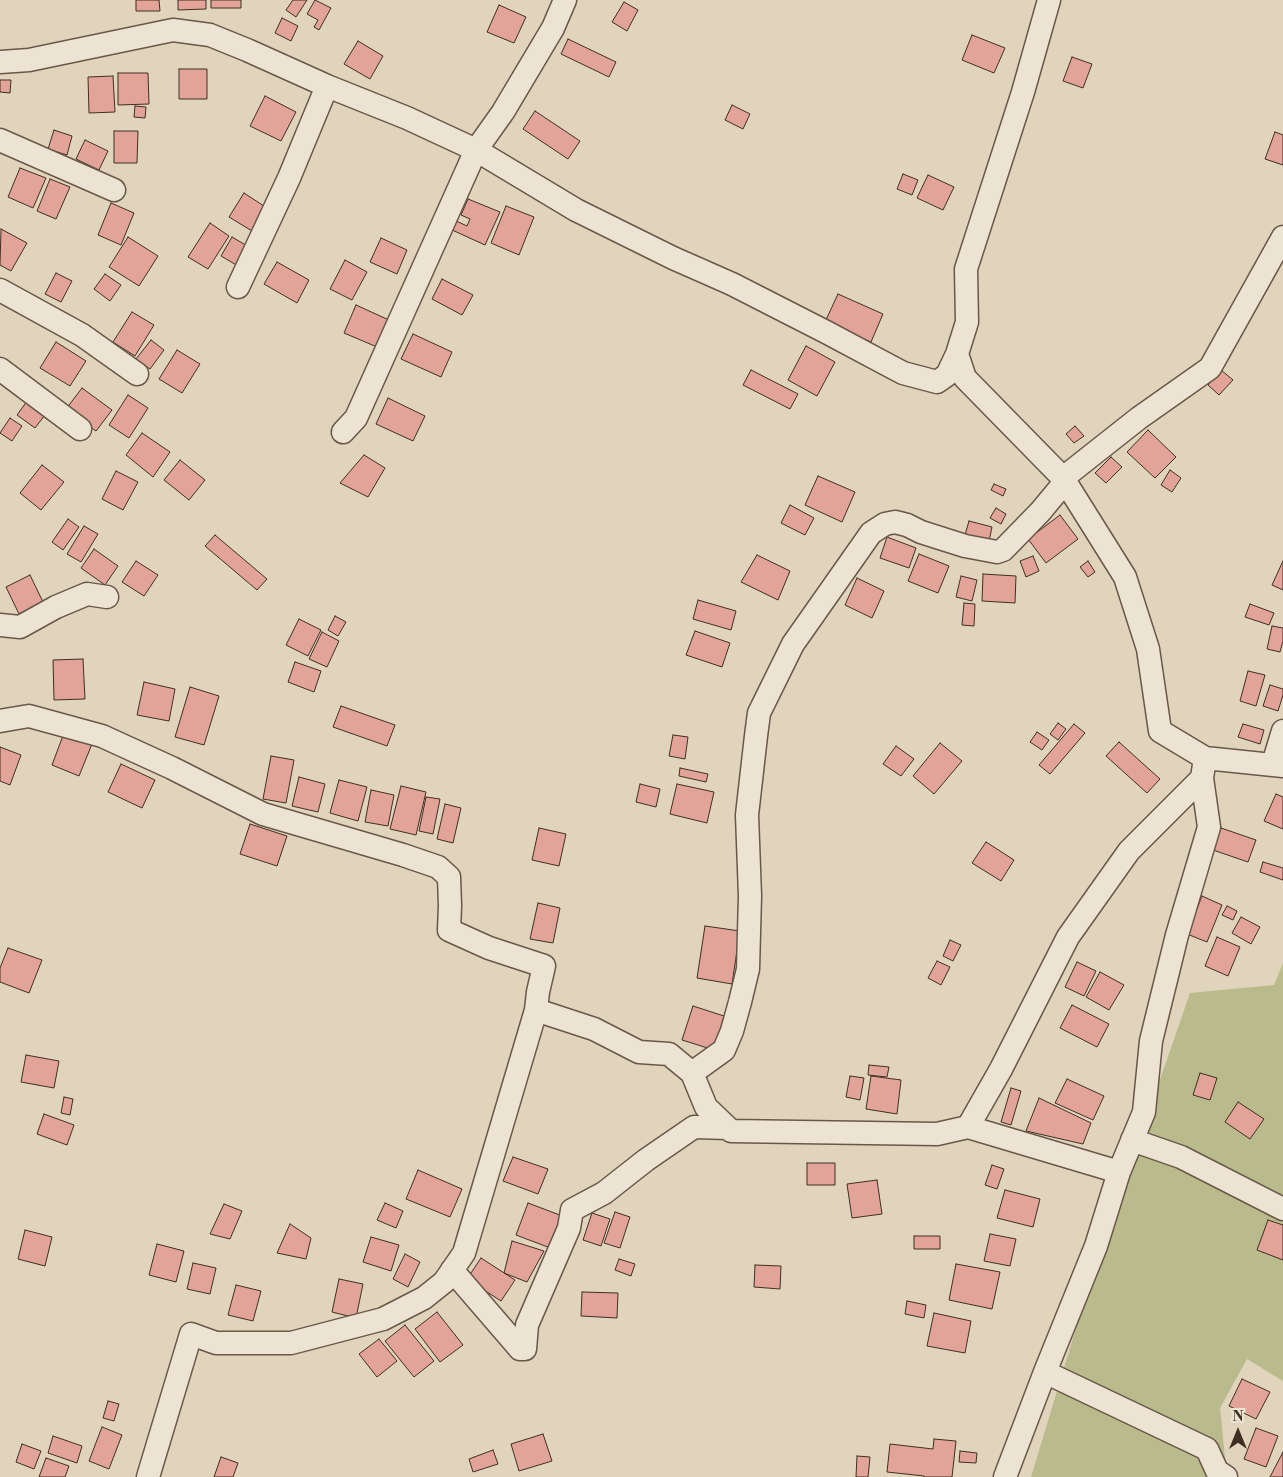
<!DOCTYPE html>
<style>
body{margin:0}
#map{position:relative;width:1283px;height:1477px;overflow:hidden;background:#e1d4bc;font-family:"Libre Bodoni",serif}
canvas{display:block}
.north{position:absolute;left:1213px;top:1407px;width:50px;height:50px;-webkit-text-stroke:4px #ece3d3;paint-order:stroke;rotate:0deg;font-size:14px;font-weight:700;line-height:20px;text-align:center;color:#412e22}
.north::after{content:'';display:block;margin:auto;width:18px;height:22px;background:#412e22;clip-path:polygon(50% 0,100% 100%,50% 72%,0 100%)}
</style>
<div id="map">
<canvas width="1283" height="1477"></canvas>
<div class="north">N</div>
</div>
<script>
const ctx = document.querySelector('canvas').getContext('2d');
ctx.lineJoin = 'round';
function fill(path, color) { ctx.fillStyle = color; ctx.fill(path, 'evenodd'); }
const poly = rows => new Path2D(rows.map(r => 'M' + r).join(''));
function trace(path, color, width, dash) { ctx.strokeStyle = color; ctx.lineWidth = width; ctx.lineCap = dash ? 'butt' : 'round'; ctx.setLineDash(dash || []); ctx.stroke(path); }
const green = poly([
 [1283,963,1283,1381,1247,1359,1220,1408,1227,1477,1031,1477,1090,1282,1190,993,1274,985]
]);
const building = poly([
 [136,0,159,0,160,11,136,11,136,0],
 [178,0,206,0,206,9,178,10,178,0],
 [211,0,241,0,241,8,211,8,211,0],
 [293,0,307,0,296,17,286,10,293,0],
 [315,0,331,8,319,30,314,27,318,20,307,14,315,0],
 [624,2,638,10,627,31,612,22,624,2],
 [499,5,526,17,514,43,487,32,499,5],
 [282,18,298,26,291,41,275,33,282,18],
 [972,35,1005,48,994,73,962,60,972,35],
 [568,39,616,62,609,77,561,54,568,39],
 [358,41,383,56,370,79,344,64,358,41],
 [1072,57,1092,64,1083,88,1063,81,1072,57],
 [179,69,207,69,207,99,179,99,179,69],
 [118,73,148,73,149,104,118,105,118,73],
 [113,76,115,112,89,113,88,77,113,76],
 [0,80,11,80,10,93,0,92,0,80],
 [265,96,296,112,281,141,250,126,265,96],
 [732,105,750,114,743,129,725,120,732,105],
 [135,106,146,107,145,118,134,117,135,106],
 [535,111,580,141,568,159,523,129,535,111],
 [54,130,72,136,67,155,48,149,54,130],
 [114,131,138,131,137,163,114,163,114,131],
 [1275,132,1283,135,1283,165,1265,159,1275,132],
 [85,140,108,151,99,170,76,159,85,140],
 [20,168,46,178,33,208,8,197,20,168],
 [903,174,918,180,912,195,897,189,903,174],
 [928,175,954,187,943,210,917,198,928,175],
 [50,179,70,187,56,219,37,211,50,179],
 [244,193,267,208,252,231,229,217,244,193],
 [468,199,500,212,485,245,450,229,454,220,467,226,470,219,461,215,468,199],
 [111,203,134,213,121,245,98,235,111,203],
 [506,206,534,217,519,255,491,243,506,206],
 [210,223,229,236,208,269,188,257,210,223],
 [1,229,27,243,11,271,0,265,1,229],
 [128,237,158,256,139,286,109,267,128,237],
 [232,237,249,247,238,266,221,256,232,237],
 [381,238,407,250,397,274,370,262,381,238],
 [345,260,367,272,352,300,330,289,345,260],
 [277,262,309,280,297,303,264,284,277,262],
 [56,273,72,281,61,302,45,294,56,273],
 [105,274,121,285,110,301,94,289,105,274],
 [442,279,473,295,462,315,432,299,442,279],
 [838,294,883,314,871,342,825,322,838,294],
 [356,305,389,320,377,347,344,333,356,305],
 [132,312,154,325,135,356,113,342,132,312],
 [413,334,452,352,441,377,401,359,413,334],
 [151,340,164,350,150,369,136,359,151,340],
 [56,342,86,361,70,386,40,368,56,342],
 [806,346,835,362,817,396,788,380,806,346],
 [177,350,200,364,182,393,159,379,177,350],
 [751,370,798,394,790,409,743,385,751,370],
 [1221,370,1233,380,1219,395,1208,385,1221,370],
 [82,388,112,410,96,431,66,409,82,388],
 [128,395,148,408,129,438,109,425,128,395],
 [30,397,48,411,35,428,17,415,30,397],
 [388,398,425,416,413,441,376,424,388,398],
 [10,418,22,426,12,441,0,433,10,418],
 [1075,426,1084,436,1074,443,1066,434,1075,426],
 [1148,430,1176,457,1155,478,1127,452,1148,430],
 [142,433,170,452,153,477,126,455,142,433],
 [364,455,385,468,368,497,340,483,364,455],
 [1111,457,1122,467,1106,483,1095,473,1111,457],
 [180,460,205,480,189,500,164,480,180,460],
 [42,465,64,482,41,510,20,493,42,465],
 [1170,470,1181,478,1172,492,1161,485,1170,470],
 [116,471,138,482,123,510,102,499,116,471],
 [818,476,855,492,842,522,805,505,818,476],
 [994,484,1006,489,1003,496,991,490,994,484],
 [790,505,814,518,805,535,781,523,790,505],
 [996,508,1006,514,1001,524,990,518,996,508],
 [1060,515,1078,539,1046,563,1028,539,1060,515],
 [68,519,79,527,63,550,52,542,68,519],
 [969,521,992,527,989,541,965,535,969,521],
 [84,526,98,534,81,562,67,554,84,526],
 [215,535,267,579,257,590,205,546,215,535],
 [887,537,916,548,909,568,880,558,887,537],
 [94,549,118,566,105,585,81,568,94,549],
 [919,554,949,566,938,593,908,581,919,554],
 [757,555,790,571,778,600,741,582,757,555],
 [1033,556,1039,571,1026,577,1020,561,1033,556],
 [136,561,158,575,144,596,122,582,136,561],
 [1088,561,1095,572,1088,577,1080,567,1088,561],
 [1283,561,1283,590,1272,585,1283,561],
 [983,574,1016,576,1015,603,982,601,983,574],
 [30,575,43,602,19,614,6,587,30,575],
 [961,576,977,580,972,601,956,597,961,576],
 [857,578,884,591,872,618,845,605,857,578],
 [698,600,736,611,731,630,693,619,698,600],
 [964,603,975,604,974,626,962,625,964,603],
 [1250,604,1274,613,1269,625,1245,617,1250,604],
 [335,616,346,622,338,636,328,630,335,616],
 [299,619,321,630,308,656,286,645,299,619],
 [1272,626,1283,628,1283,641,1280,652,1267,649,1272,626],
 [695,631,730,643,722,667,686,655,695,631],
 [322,632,339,641,327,667,309,659,322,632],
 [83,659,85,699,54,700,53,660,83,659],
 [295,662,321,671,314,692,288,682,295,662],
 [1248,671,1265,675,1256,706,1240,701,1248,671],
 [144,682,175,689,169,721,137,715,144,682],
 [1270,685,1283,689,1283,695,1278,711,1263,706,1270,685],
 [190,687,219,696,204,745,175,737,190,687],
 [341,706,395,725,387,746,333,727,341,706],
 [1058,723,1066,729,1058,740,1050,734,1058,723],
 [1074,724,1085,733,1050,774,1039,765,1074,724],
 [1243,724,1264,730,1260,744,1238,737,1243,724],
 [1037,732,1049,740,1042,750,1030,742,1037,732],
 [64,733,92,744,79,776,52,765,64,733],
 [673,735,688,737,685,759,669,756,673,735],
 [1119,742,1160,779,1147,793,1106,756,1119,742],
 [940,743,962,761,934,794,913,776,940,743],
 [896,746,914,759,901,776,883,764,896,746],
 [0,747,21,755,10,785,0,781,0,747],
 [271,756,294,760,286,803,263,799,271,756],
 [121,764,155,780,142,808,108,792,121,764],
 [680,768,708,774,706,782,679,776,680,768],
 [299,777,325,784,318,812,292,806,299,777],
 [339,780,367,787,358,821,330,813,339,780],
 [640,784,660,789,656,807,636,802,640,784],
 [677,784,714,792,707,823,670,814,677,784],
 [401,786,426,792,416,835,390,829,401,786],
 [371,790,394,795,388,826,365,822,371,790],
 [1276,794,1283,797,1283,829,1264,821,1276,794],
 [426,797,440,799,433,834,419,831,426,797],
 [445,804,461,808,453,843,437,839,445,804],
 [250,824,287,836,277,866,240,854,250,824],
 [539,828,566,834,559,866,532,860,539,828],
 [1221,828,1256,840,1248,862,1213,850,1221,828],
 [986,842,1014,860,1001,881,972,863,986,842],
 [1263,862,1283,868,1283,880,1260,872,1263,862],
 [1202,896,1222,905,1207,942,1187,934,1202,896],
 [538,903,560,908,553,943,530,939,538,903],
 [1227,906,1237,911,1233,920,1222,915,1227,906],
 [1241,917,1260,927,1251,944,1232,933,1241,917],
 [705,926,740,931,732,984,697,978,705,926],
 [1217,937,1240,947,1228,976,1205,966,1217,937],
 [950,940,961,945,953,961,943,956,950,940],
 [8,948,42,960,29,993,0,982,0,968,8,948],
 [937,961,950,967,941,985,928,978,937,961],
 [1077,962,1096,971,1084,996,1065,987,1077,962],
 [1100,972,1124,985,1109,1010,1086,997,1100,972],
 [1072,1005,1109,1024,1097,1047,1060,1028,1072,1005],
 [693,1006,724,1016,714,1050,682,1040,693,1006],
 [26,1055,59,1061,54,1088,21,1082,26,1055],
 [869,1065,889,1067,887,1077,868,1075,869,1065],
 [1200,1073,1217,1078,1210,1100,1193,1095,1200,1073],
 [850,1076,864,1078,860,1100,846,1097,850,1076],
 [871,1076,901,1080,897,1114,866,1109,871,1076],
 [1067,1079,1104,1096,1093,1120,1055,1103,1067,1079],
 [1011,1088,1021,1091,1011,1125,1001,1122,1011,1088],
 [64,1097,73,1099,70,1115,61,1113,64,1097],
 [1039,1098,1091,1123,1083,1144,1026,1131,1039,1098],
 [1238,1102,1264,1119,1250,1139,1225,1122,1238,1102],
 [44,1114,74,1125,67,1145,37,1134,44,1114],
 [513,1157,548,1169,538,1194,503,1181,513,1157],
 [807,1163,835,1163,835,1185,807,1185,807,1163],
 [992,1165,1004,1169,997,1189,985,1185,992,1165],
 [418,1170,462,1189,450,1217,406,1199,418,1170],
 [877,1180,882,1214,852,1218,847,1184,877,1180],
 [1005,1190,1040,1199,1033,1227,997,1218,1005,1190],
 [385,1203,403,1211,396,1228,377,1220,385,1203],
 [528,1203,565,1217,553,1249,516,1235,528,1203],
 [224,1204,242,1211,230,1239,210,1234,224,1204],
 [615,1212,630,1217,620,1248,604,1243,615,1212],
 [592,1213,610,1219,601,1246,583,1240,592,1213],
 [1268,1220,1283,1225,1283,1260,1257,1250,1268,1220],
 [290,1224,311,1238,306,1259,277,1253,290,1224],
 [25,1230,52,1237,45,1266,18,1259,25,1230],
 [990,1234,1016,1239,1010,1266,984,1261,990,1234],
 [914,1236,940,1236,940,1249,914,1249,914,1236],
 [371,1237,399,1245,391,1271,363,1262,371,1237],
 [512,1241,544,1251,527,1282,504,1273,512,1241],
 [157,1244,184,1251,176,1282,149,1275,157,1244],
 [405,1254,420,1262,408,1287,393,1279,405,1254],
 [481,1258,515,1280,501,1301,467,1279,481,1258],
 [619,1259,635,1264,631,1276,615,1270,619,1259],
 [193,1263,216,1268,210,1294,187,1289,193,1263],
 [956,1264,1000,1272,992,1309,949,1300,956,1264],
 [755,1265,781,1266,780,1289,754,1287,755,1265],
 [339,1279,363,1284,356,1318,332,1312,339,1279],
 [236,1285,261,1291,253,1321,228,1315,236,1285],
 [582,1292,618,1293,617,1318,581,1316,582,1292],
 [907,1301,926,1305,924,1318,905,1314,907,1301],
 [437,1312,463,1345,440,1362,415,1329,437,1312],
 [934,1313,971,1321,965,1353,927,1346,934,1313],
 [405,1325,434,1361,414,1377,385,1341,405,1325],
 [379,1339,397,1361,377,1377,359,1354,379,1339],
 [1242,1379,1270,1392,1256,1419,1229,1406,1242,1379],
 [108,1401,119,1404,114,1421,103,1418,108,1401],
 [102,1427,122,1435,109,1469,89,1461,102,1427],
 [1256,1428,1278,1436,1266,1467,1244,1459,1256,1428],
 [543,1434,552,1461,519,1471,511,1444,543,1434],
 [53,1436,82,1446,77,1463,48,1453,53,1436],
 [934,1439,956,1441,952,1477,924,1477,924,1476,887,1472,890,1444,933,1449,934,1439],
 [22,1444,41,1451,34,1469,16,1462,22,1444],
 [493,1450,498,1464,473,1472,469,1459,493,1450],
 [960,1451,977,1453,976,1463,959,1462,960,1451],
 [1283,1452,1283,1477,1270,1477,1283,1452],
 [857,1456,870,1457,868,1477,856,1477,857,1456],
 [221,1457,238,1463,233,1477,214,1477,221,1457],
 [46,1458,69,1466,65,1477,39,1477,46,1458]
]);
const minor = poly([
 [1049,0,1023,92,966,269,967,322,957,354,965,378,1063,478,1125,577,1148,649,1160,731,1205,758,1283,766],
 [0,62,29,60,173,30,210,35,247,50,327,86,407,118,476,150,576,210,673,258,732,284,826,332,903,373,937,382,947,375,957,354],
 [0,140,114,190],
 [238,287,289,178,327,86],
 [0,290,82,335,137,374],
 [0,369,80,429],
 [343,432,356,418,476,150,503,112,553,28,565,0],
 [1063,478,1139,418,1210,368,1283,237],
 [0,625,20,627,56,607,87,594,107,597],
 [0,721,29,716,102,736,172,768,263,814,403,855,438,867,449,877,450,906,449,930,489,948,544,966,538,992,536,1010,594,1029,639,1052,669,1054,692,1073,706,1107,731,1131,937,1134,968,1127,1119,1172],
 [1273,764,1283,731],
 [692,1073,724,1050,732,1031,740,1002,748,969,750,896,747,815,756,736,759,713,793,644,871,533,885,524,895,522,907,525,921,532,965,546,997,552,1003,550,1040,512,1065,482],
 [968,1127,1001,1069,1068,937,1129,851,1202,778],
 [1132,1140,1181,1157,1283,1209],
 [452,1270,520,1349,525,1349,527,1325,569,1228,572,1210,604,1193,646,1160,694,1127,728,1128],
 [1045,1372,1207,1449,1217,1471,1226,1477],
 [148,1477,191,1334,216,1343,291,1343,383,1319,424,1298,444,1282,464,1253,536,1010],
 [1005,1477,1045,1372,1096,1246,1119,1172,1144,1112,1151,1041,1177,935,1209,827,1202,778,1205,758]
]);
fill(green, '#b9bb8c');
fill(building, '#e2a499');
trace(building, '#412e22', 1);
trace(minor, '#695848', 25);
trace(minor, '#ece3d3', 22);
</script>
